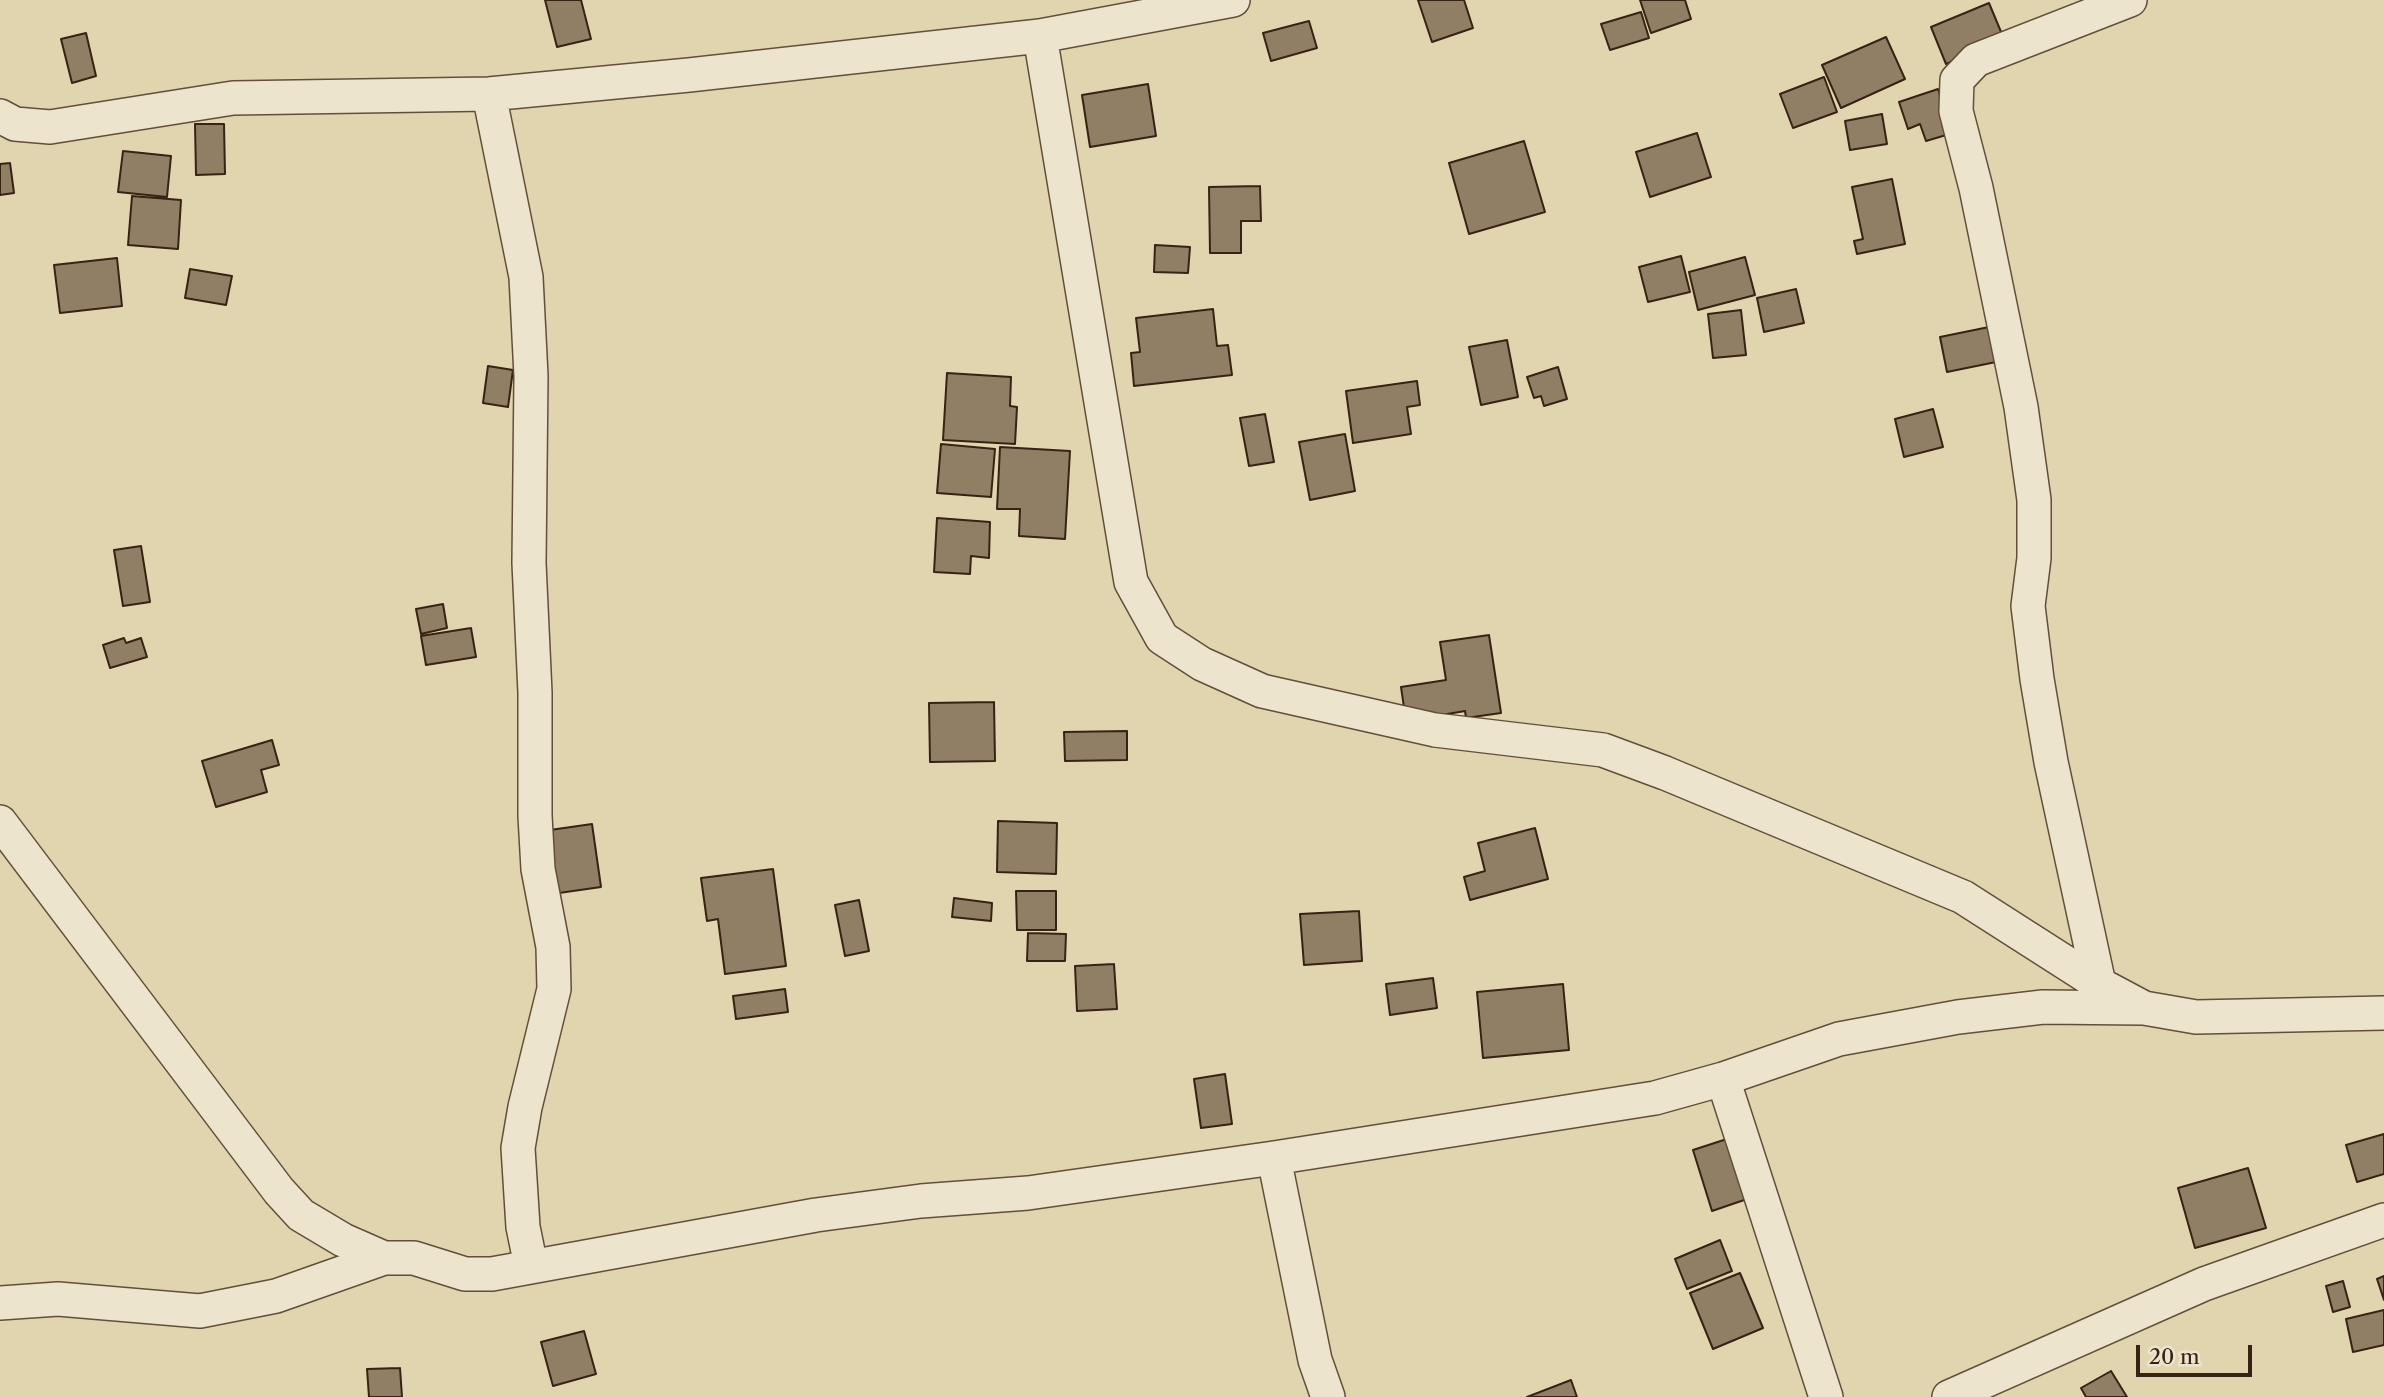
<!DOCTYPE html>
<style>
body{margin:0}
#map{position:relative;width:2384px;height:1397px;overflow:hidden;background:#e1d5b0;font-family:"Libre Caslon Text",serif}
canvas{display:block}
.scale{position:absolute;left:2136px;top:1345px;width:116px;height:32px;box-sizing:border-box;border:4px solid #382213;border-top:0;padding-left:9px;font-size:21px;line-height:24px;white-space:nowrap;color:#382213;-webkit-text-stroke:5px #ece4cc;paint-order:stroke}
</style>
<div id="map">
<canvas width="2384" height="1397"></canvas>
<div class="scale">20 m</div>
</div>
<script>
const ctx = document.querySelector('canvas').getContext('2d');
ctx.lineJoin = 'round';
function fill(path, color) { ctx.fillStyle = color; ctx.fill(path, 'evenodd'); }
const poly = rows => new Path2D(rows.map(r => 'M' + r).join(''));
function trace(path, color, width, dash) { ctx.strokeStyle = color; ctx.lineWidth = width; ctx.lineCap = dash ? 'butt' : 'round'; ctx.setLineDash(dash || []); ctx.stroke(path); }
const building = poly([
 [545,0,581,0,591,39,557,47,545,0],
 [1418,0,1464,0,1473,28,1432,42,1418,0],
 [1640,0,1685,0,1691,19,1651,33,1640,0],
 [1989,3,2004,39,1946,64,1931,27,1989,3],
 [1641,12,1649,38,1610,50,1601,24,1641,12],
 [1309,21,1317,48,1271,61,1263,33,1309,21],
 [86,33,96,76,72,83,61,39,86,33],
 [1886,37,1905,79,1841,108,1822,65,1886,37],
 [1824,77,1837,112,1793,128,1780,94,1824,77],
 [1148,84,1156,136,1090,147,1082,95,1148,84],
 [1938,89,1953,133,1926,141,1920,124,1908,129,1899,102,1938,89],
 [1882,114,1887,144,1850,150,1845,121,1882,114],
 [195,124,224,124,225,174,196,175,195,124],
 [1697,133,1711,177,1650,197,1636,152,1697,133],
 [1524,141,1545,212,1469,234,1449,163,1524,141],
 [123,151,171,156,167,197,118,192,123,151],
 [10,163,14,193,0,195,0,164,10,163],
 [1892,179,1905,244,1857,254,1854,241,1863,239,1852,187,1892,179],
 [1260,186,1261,221,1241,221,1241,253,1210,253,1209,187,1260,186],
 [132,196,181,200,178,249,128,245,132,196],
 [1155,245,1190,247,1188,273,1154,272,1155,245],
 [1681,256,1690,292,1648,302,1639,267,1681,256],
 [1745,257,1755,295,1698,310,1689,272,1745,257],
 [117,258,122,306,60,313,54,265,117,258],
 [190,269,232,276,226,305,185,298,190,269],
 [1796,289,1804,323,1764,332,1757,298,1796,289],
 [1213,309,1217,346,1228,345,1232,375,1134,386,1131,353,1140,352,1136,318,1213,309],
 [1741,310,1746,355,1713,358,1708,314,1741,310],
 [1989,327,1996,362,1947,372,1940,337,1989,327],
 [1507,340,1518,397,1481,405,1469,347,1507,340],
 [488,366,513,370,508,407,483,403,488,366],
 [1558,367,1567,399,1544,406,1541,396,1534,398,1527,377,1558,367],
 [947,373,1011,377,1010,406,1017,407,1015,444,943,440,947,373],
 [1417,381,1420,405,1407,407,1411,434,1353,443,1346,391,1417,381],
 [1933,409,1943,447,1904,457,1895,419,1933,409],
 [1265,414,1274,462,1249,466,1240,418,1265,414],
 [1345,434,1355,491,1310,500,1299,442,1345,434],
 [941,444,995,449,991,497,937,493,941,444],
 [1000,447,1070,451,1065,539,1019,536,1020,509,997,509,1000,447],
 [937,518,990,522,989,558,971,556,970,574,934,572,937,518],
 [141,546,150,602,123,606,114,550,141,546],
 [443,604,447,628,421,634,416,609,443,604],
 [471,628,476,657,426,665,421,636,471,628],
 [1489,635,1501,713,1466,718,1465,711,1406,721,1401,687,1446,680,1440,642,1489,635],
 [124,638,126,643,141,638,147,657,110,668,103,645,124,638],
 [994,702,995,761,930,762,929,703,994,702],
 [1127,731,1127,760,1065,761,1064,732,1127,731],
 [272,740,279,765,261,770,267,792,216,807,202,761,272,740],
 [998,821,1057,823,1056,874,997,872,998,821],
 [592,824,601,887,552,894,543,831,592,824],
 [1535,828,1548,879,1470,900,1464,877,1485,871,1478,843,1535,828],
 [773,869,786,966,725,974,718,919,707,921,701,878,773,869],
 [1016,891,1056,891,1056,930,1017,930,1016,891],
 [954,898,992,903,991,921,952,917,954,898],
 [859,900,869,951,845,956,835,905,859,900],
 [1359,911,1362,961,1304,965,1300,914,1359,911],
 [1028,933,1066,934,1065,961,1027,961,1028,933],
 [1114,964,1117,1009,1077,1011,1075,966,1114,964],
 [1433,978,1437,1008,1390,1015,1386,984,1433,978],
 [1563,984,1569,1050,1483,1058,1477,992,1563,984],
 [785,989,788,1012,736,1019,733,996,785,989],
 [1225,1074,1232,1124,1201,1128,1194,1079,1225,1074],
 [2384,1134,2384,1174,2357,1182,2346,1145,2384,1134],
 [1733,1137,1753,1197,1712,1211,1693,1150,1733,1137],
 [2248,1168,2266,1228,2195,1248,2178,1188,2248,1168],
 [1720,1240,1732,1271,1687,1289,1675,1259,1720,1240],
 [1740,1273,1763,1328,1713,1349,1690,1293,1740,1273],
 [2384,1276,2384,1300,2377,1279,2384,1276],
 [2343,1281,2350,1307,2333,1312,2326,1286,2343,1281],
 [2384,1310,2384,1345,2353,1352,2346,1319,2384,1310],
 [584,1331,596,1374,553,1386,541,1342,584,1331],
 [400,1368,402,1397,369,1397,367,1369,400,1368],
 [2111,1371,2127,1397,2086,1397,2081,1388,2111,1371],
 [1571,1380,1577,1397,1527,1397,1571,1380]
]);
const street = poly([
 [1040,36,1131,582,1162,638,1202,664,1262,691,1435,730,1603,750,1665,773,1963,897,2099,984,2144,1008,2196,1017,2384,1013],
 [489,94,526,277,531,376,529,563,535,693,535,816,538,869,553,947,554,989,525,1107,518,1148,523,1227,531,1266],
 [0,116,15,124,50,127,233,98,489,94,689,75,1040,36,1233,0],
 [0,822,279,1191,301,1215,343,1240,384,1258],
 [2099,984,2051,762,2037,679,2028,606,2034,558,2034,500,2021,407,1976,188,1956,111,1957,80,1976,60,2130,0],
 [1723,1079,1826,1397],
 [1274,1158,1315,1360,1328,1397],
 [0,1303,58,1299,200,1311,276,1296,384,1258,414,1258,465,1274,492,1274,816,1215,921,1201,1028,1193,1274,1158,1655,1098,1723,1079,1839,1039,1958,1017,2043,1007,2144,1008],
 [1949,1397,2204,1284,2384,1220]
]);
fill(building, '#907f65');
trace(building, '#382213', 2);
trace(street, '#624f3a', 36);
trace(street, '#ece4cc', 33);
</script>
